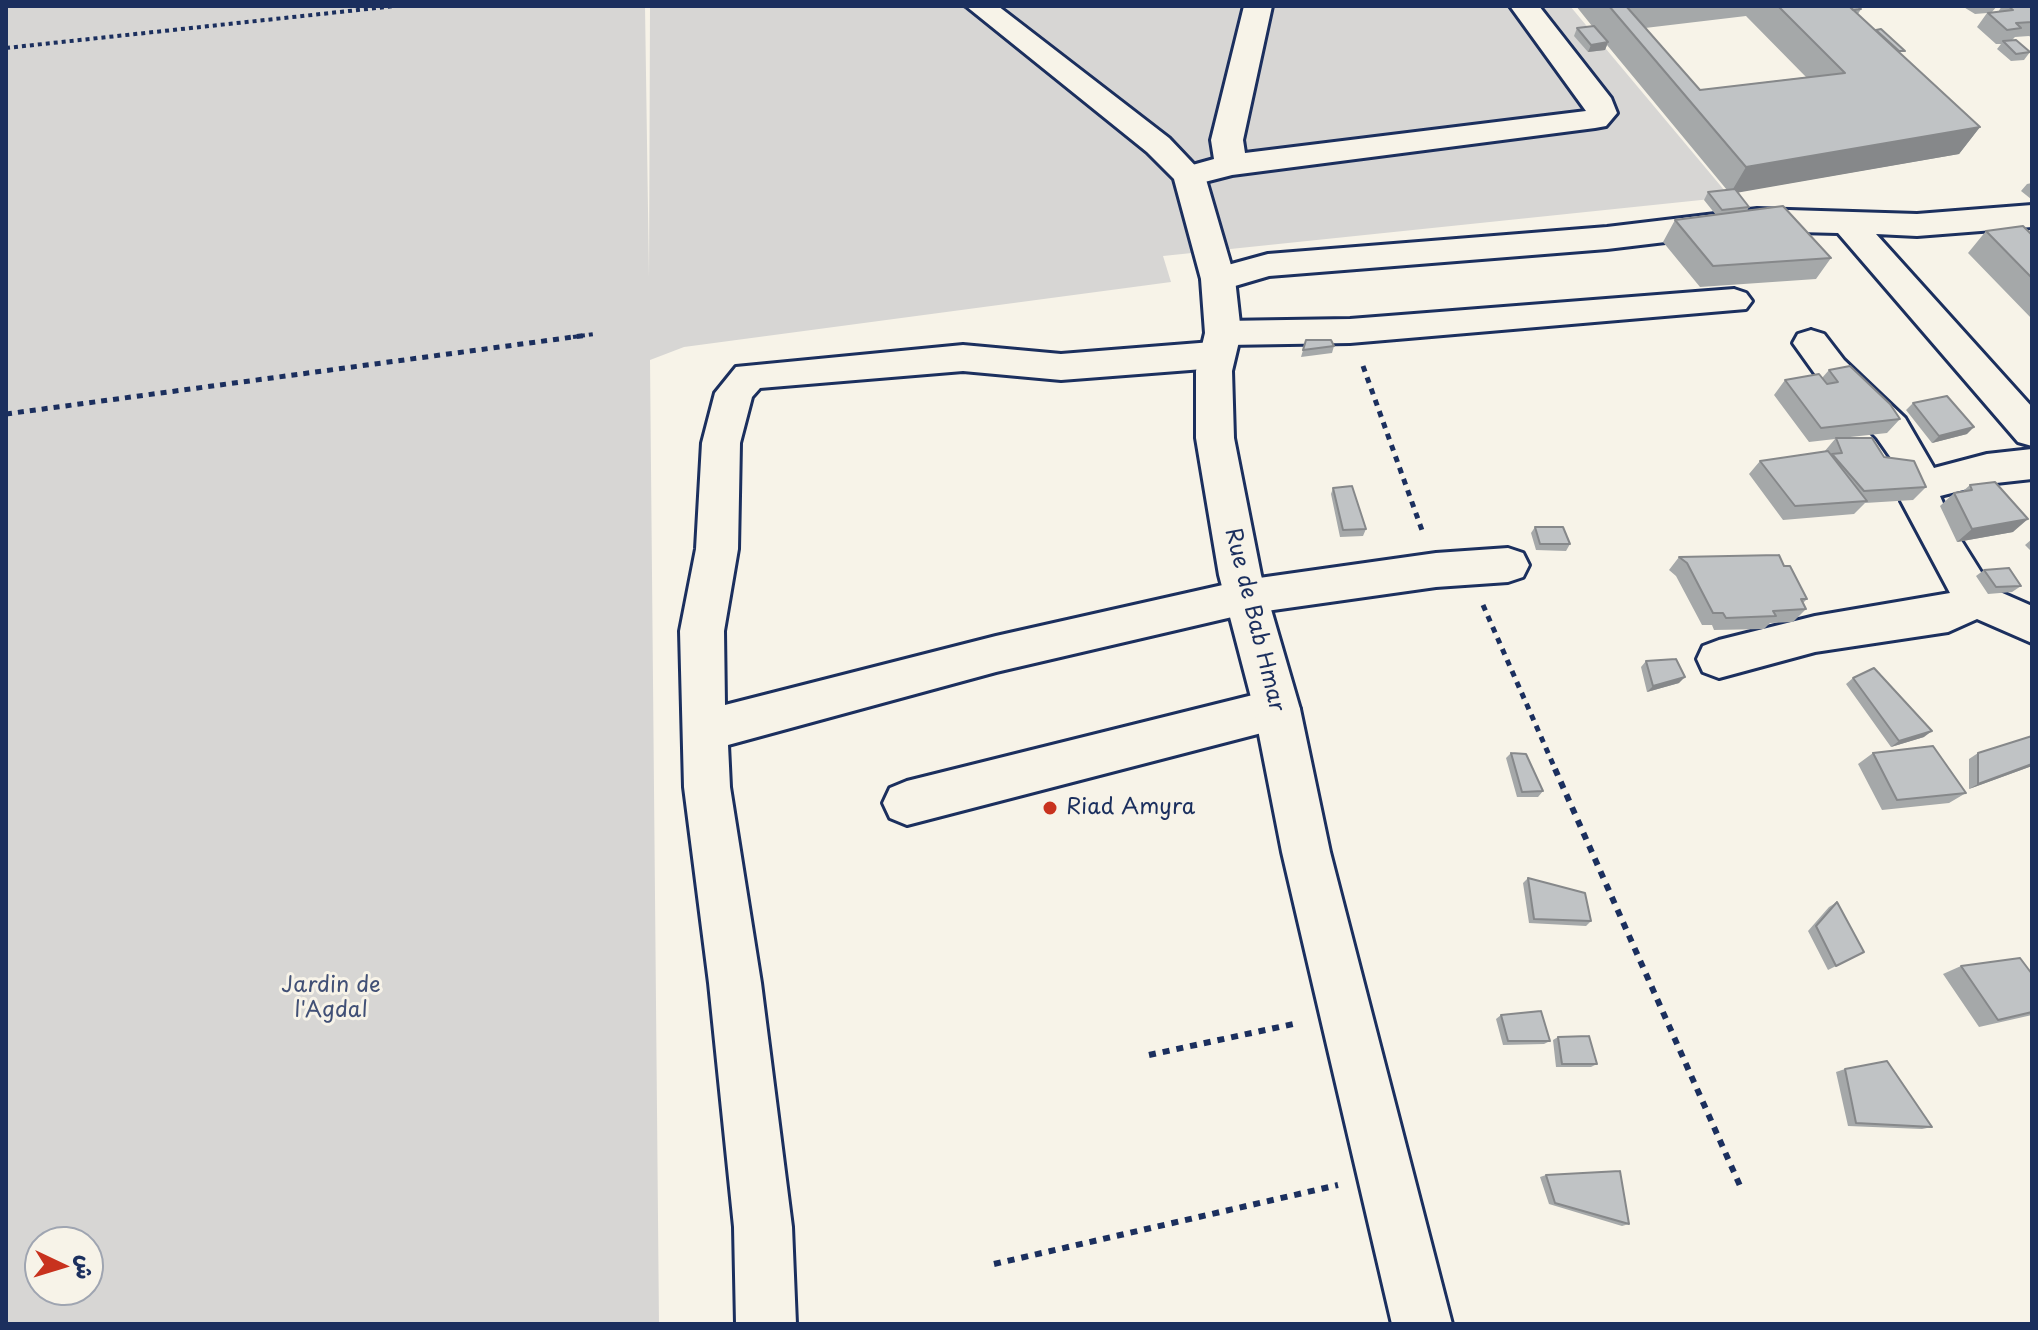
<!DOCTYPE html>
<meta charset="utf-8">
<style>
body{margin:0}
#map{position:relative;width:2038px;height:1330px;overflow:hidden;background:#f7f3e8;font-family:"Playpen Sans","Playpen Sans Arabic",sans-serif}
canvas{display:block}
.frame{position:absolute;inset:0;border:8px solid #1b2f5e;pointer-events:none}
.north{position:absolute;left:24px;top:1226px;width:80px;height:80px;box-sizing:border-box;background:#f7f3e8;border:2px solid #9fa5b1;border-radius:50%;rotate:94deg;font-size:22px;font-weight:700;line-height:32px;text-align:center;color:#1b2f5e}
.north::after{content:'';display:block;margin:auto;width:28px;height:36px;background:#c8321e;clip-path:polygon(50% 0,100% 100%,50% 72%,0 100%)}
</style>
<div id="map">
<canvas width="2038" height="1330"></canvas>
<div class="frame"></div>
<div class="north">ش</div>
</div>
<script>
const ctx = document.querySelector('canvas').getContext('2d');
ctx.lineJoin = 'round';
function fill(path, color) { ctx.fillStyle = color; ctx.fill(path, 'evenodd'); }
const poly = rows => new Path2D(rows.map(r => 'M' + r).join(''));
function trace(path, color, width, dash) { ctx.strokeStyle = color; ctx.lineWidth = width; ctx.lineCap = dash ? 'butt' : 'round'; ctx.setLineDash(dash || []); ctx.stroke(path); }
function drawText(font, color, halo, rows, align = 'center') {
  ctx.font = font + ' "Playpen Sans",sans-serif'; ctx.lineWidth = 6; ctx.setLineDash([]); ctx.textBaseline = 'middle'; ctx.strokeStyle = halo; ctx.fillStyle = color; for (const [text, x, y, turn = 0] of rows) {
    ctx.save(); ctx.translate(x, y); ctx.rotate((+turn || 0) * Math.PI / 180); ctx.textAlign = isNaN(turn) ? turn : align; if (halo) ctx.strokeText(text, 0, 0); ctx.fillText(text, 0, 0); ctx.restore();
  }
}
const green = poly([
 [6,6,645,6,649,278,650,6,1570,6,1730,197,1163,256,1171,282,684,347,650,360,659,1324,6,1324],
 [40,1242,88,1242,88,1290,40,1290]
]);
const pathFar2 = poly([
 [6,48,395,6],
 [573,337,594,334]
]);
const pathFar1 = poly([
 [1363,366,1423,533],
 [6,414,588,335],
 [1483,605,1556,771]
]);
const path = poly([
 [1555,769,1741,1188],
 [1149,1055,1298,1023],
 [994,1264,1338,1185]
]);
const minor = poly([
 [1244,6,1272,6,1243,140,1245,153,1586,111,1510,6,1539,6,1611,98,1617,113,1606,126,1595,128,1232,175,1189,186,1178,183,1173,176,1178,169,1214,159,1211,140,1244,6],
 [2032,205,2032,227,1917,236,1876,234,2032,407,2032,446,2018,442,1838,233,1757,231,1607,249,1269,276,1218,291,1206,287,1201,279,1206,271,1268,254,1607,227,1757,209,1917,214,2032,205],
 [1734,289,1746,293,1752,301,1746,309,1350,343,1227,345,1234,355,1229,364,1216,368,1061,380,963,371,760,388,752,397,740,443,738,549,724,631,725,705,996,636,1245,580,1436,553,1508,548,1523,553,1529,565,1523,577,1508,582,1436,587,1245,614,996,672,728,745,730,787,761,983,792,1227,796,1324,736,1324,734,1227,709,983,684,787,680,631,696,549,702,443,715,393,736,367,963,345,1061,354,1212,342,1205,333,1210,324,1223,321,1350,319,1734,289],
 [1811,330,1824,334,1844,360,1905,418,1934,468,1987,454,2032,449,2032,479,1987,484,1940,496,1954,529,1991,588,2032,606,2032,643,1977,619,1948,632,1815,652,1719,678,1703,672,1697,659,1703,646,1719,640,1815,616,1950,593,1901,501,1891,458,1877,438,1818,378,1793,343,1798,334,1811,330],
 [1277,689,1293,695,1300,709,1293,723,1277,729,907,825,890,818,883,803,890,788,907,781,1277,689]
]);
const major = poly([
 [966,6,998,6,1169,138,1205,176,1235,279,1241,333,1232,371,1234,438,1261,575,1300,709,1330,852,1452,1324,1392,1324,1282,852,1254,709,1219,575,1196,438,1196,371,1205,333,1201,279,1174,179,1147,152,966,6]
]);
const wall = poly([
 [1576,6,1857,6,1861,9,1858,14,1980,127,1959,154,1737,192,1749,207,1747,211,1831,258,1816,279,1700,287,1663,242,1675,220,1716,215,1704,200,1708,192,1727,190,1607,45,1605,50,1588,52,1574,36,1577,28,1592,26],
 [1746,16,1806,77,1700,90,1645,28],
 [1962,6,1997,6,1992,12,1998,12,2002,6,2032,6,2032,38,2029,36,2015,37,2012,40,2030,52,2024,60,2011,61,1997,49,2001,44,1996,44,1977,27,1987,13,1975,14],
 [2032,183,2032,199,2031,199,2021,191,2027,184],
 [1986,231,2032,235,2032,319,1968,253],
 [1306,340,1334,346,1332,353,1301,357],
 [1829,370,1900,419,1887,433,1841,438,1884,457,1926,487,1913,500,1865,503,1854,514,1783,520,1749,474,1760,461,1824,452,1835,439,1809,442,1774,395,1785,380,1822,378],
 [1913,403,1967,434,1932,443,1906,410],
 [1970,485,2013,532,1957,542,1940,506,1954,493,1962,492],
 [1333,488,1366,529,1363,536,1340,537,1331,494],
 [1535,527,1570,544,1566,551,1536,550,1531,533],
 [2032,539,2032,552,2025,545],
 [1679,557,1784,566,1807,599,1803,603,1806,609,1793,622,1770,623,1764,629,1714,630,1712,625,1702,625,1676,576,1669,570],
 [1984,570,2021,586,2012,592,1988,594,1976,576],
 [1646,661,1679,683,1647,692,1641,667],
 [1853,678,1924,737,1891,747,1846,684],
 [2032,736,2032,766,1969,789,1969,759,1978,753],
 [1511,753,1543,791,1538,797,1517,797,1506,758],
 [1873,753,1966,793,1949,803,1882,810,1858,764],
 [1528,878,1591,921,1586,926,1529,923,1523,883],
 [1837,902,1864,952,1828,970,1808,931,1829,907],
 [1961,966,2032,974,2032,1015,1979,1027,1943,974],
 [1501,1015,1550,1041,1544,1044,1503,1045,1496,1019],
 [1558,1037,1597,1064,1591,1067,1556,1067,1553,1040],
 [1845,1069,1932,1127,1922,1129,1848,1126,1836,1072],
 [1546,1175,1629,1224,1622,1226,1549,1204,1540,1177]
]);
const shadedWall = poly([
 [1608,42,1605,50,1588,52,1591,45],
 [1980,127,1959,154,1730,194,1746,167],
 [1974,427,1967,434,1932,443,1939,436],
 [2028,519,2013,532,1957,542,1972,529],
 [1685,677,1679,683,1647,692,1653,686],
 [1932,731,1924,737,1891,747,1899,741],
 [2032,764,2032,766,1969,789,1978,784]
]);
const building = poly([
 [1609,6,1626,6,1700,90,1845,73,1778,6,1849,6,1980,127,1746,167,1609,6],
 [1849,6,1857,6,1861,9,1853,10,1849,6],
 [2008,6,2032,6,2032,22,2016,23,2021,28,2007,30,1988,13,2013,10,2008,6],
 [1594,26,1608,42,1591,45,1577,28,1594,26],
 [1881,29,1905,51,1899,51,1876,30,1881,29],
 [2016,40,2030,52,2016,54,2003,41,2016,40],
 [1735,189,1749,207,1722,210,1708,192,1735,189],
 [1783,206,1831,258,1713,266,1675,220,1783,206],
 [2023,226,2032,235,2032,278,1986,231,2023,226],
 [1306,340,1331,340,1334,346,1303,350,1306,340],
 [1850,366,1890,404,1900,419,1821,428,1785,380,1819,374,1827,384,1838,382,1829,370,1850,366],
 [1947,396,1974,427,1939,436,1913,403,1947,396],
 [1836,438,1872,438,1884,457,1914,461,1926,487,1864,491,1832,454,1842,453,1836,438],
 [1828,451,1867,501,1795,506,1760,461,1828,451],
 [1995,482,2028,519,1972,529,1954,493,1972,490,1970,485,1995,482],
 [1352,486,1366,529,1343,530,1333,488,1352,486],
 [1535,527,1563,527,1570,544,1540,544,1535,527],
 [1779,555,1784,566,1790,566,1807,599,1801,599,1806,609,1773,611,1776,616,1726,618,1723,613,1713,613,1687,563,1679,557,1779,555],
 [2009,568,2021,586,1996,587,1984,570,2009,568],
 [1676,659,1685,677,1653,686,1646,661,1676,659],
 [1874,668,1932,731,1899,741,1853,678,1874,668],
 [2032,736,2032,764,1978,784,1978,753,2032,736],
 [1933,746,1966,793,1897,800,1873,753,1933,746],
 [1511,753,1526,754,1543,791,1522,792,1511,753],
 [1528,878,1585,893,1591,921,1534,919,1528,878],
 [1837,902,1864,952,1836,966,1816,926,1837,902],
 [2020,958,2032,974,2032,1012,1998,1020,1961,966,2020,958],
 [1541,1011,1550,1041,1508,1041,1501,1015,1541,1011],
 [1589,1036,1597,1064,1562,1064,1558,1037,1589,1036],
 [1887,1061,1932,1127,1856,1123,1845,1069,1887,1061],
 [1620,1171,1629,1224,1555,1203,1546,1175,1620,1171]
]);
const markers = [
 [1050,808,8,"#c8321e"]
];
const streetNames = [
 ["Rue de Bab Hmar",1254,620,76]
];
const poiNames = [
 ["Riad Amyra",1066,808]
];
const parkNames = [
 ["Jardin de",331,986],
 ["l'Agdal",331,1011]
];
fill(green, '#d7d6d4');
trace(minor, '#1b2f5e', 6);
trace(major, '#1b2f5e', 6);
trace(pathFar2, '#1b2f5e', 4, [4, 4]);
trace(pathFar1, '#1b2f5e', 5, [6, 6]);
trace(path, '#1b2f5e', 6, [7, 7]);
fill(minor, '#f7f3e8');
fill(major, '#f7f3e8');
fill(wall, '#a5a8a9');
fill(shadedWall, '#86888a');
fill(building, '#c0c3c5');
trace(building, '#86888a', 2);
for (const [x, y, r, color] of markers) { const dot = new Path2D(); dot.arc(x, y, r, 0, 2 * Math.PI); ctx.fillStyle = color; ctx.fill(dot); trace(dot, '#f7f3e8', 3); }
drawText('22px', '#1b2f5e', '#f7f3e8', streetNames);
drawText('22px', '#1b2f5e', '#f7f3e8', poiNames, 'left');
drawText('22px', '#415076', '#f7f3e8', parkNames);
</script>
